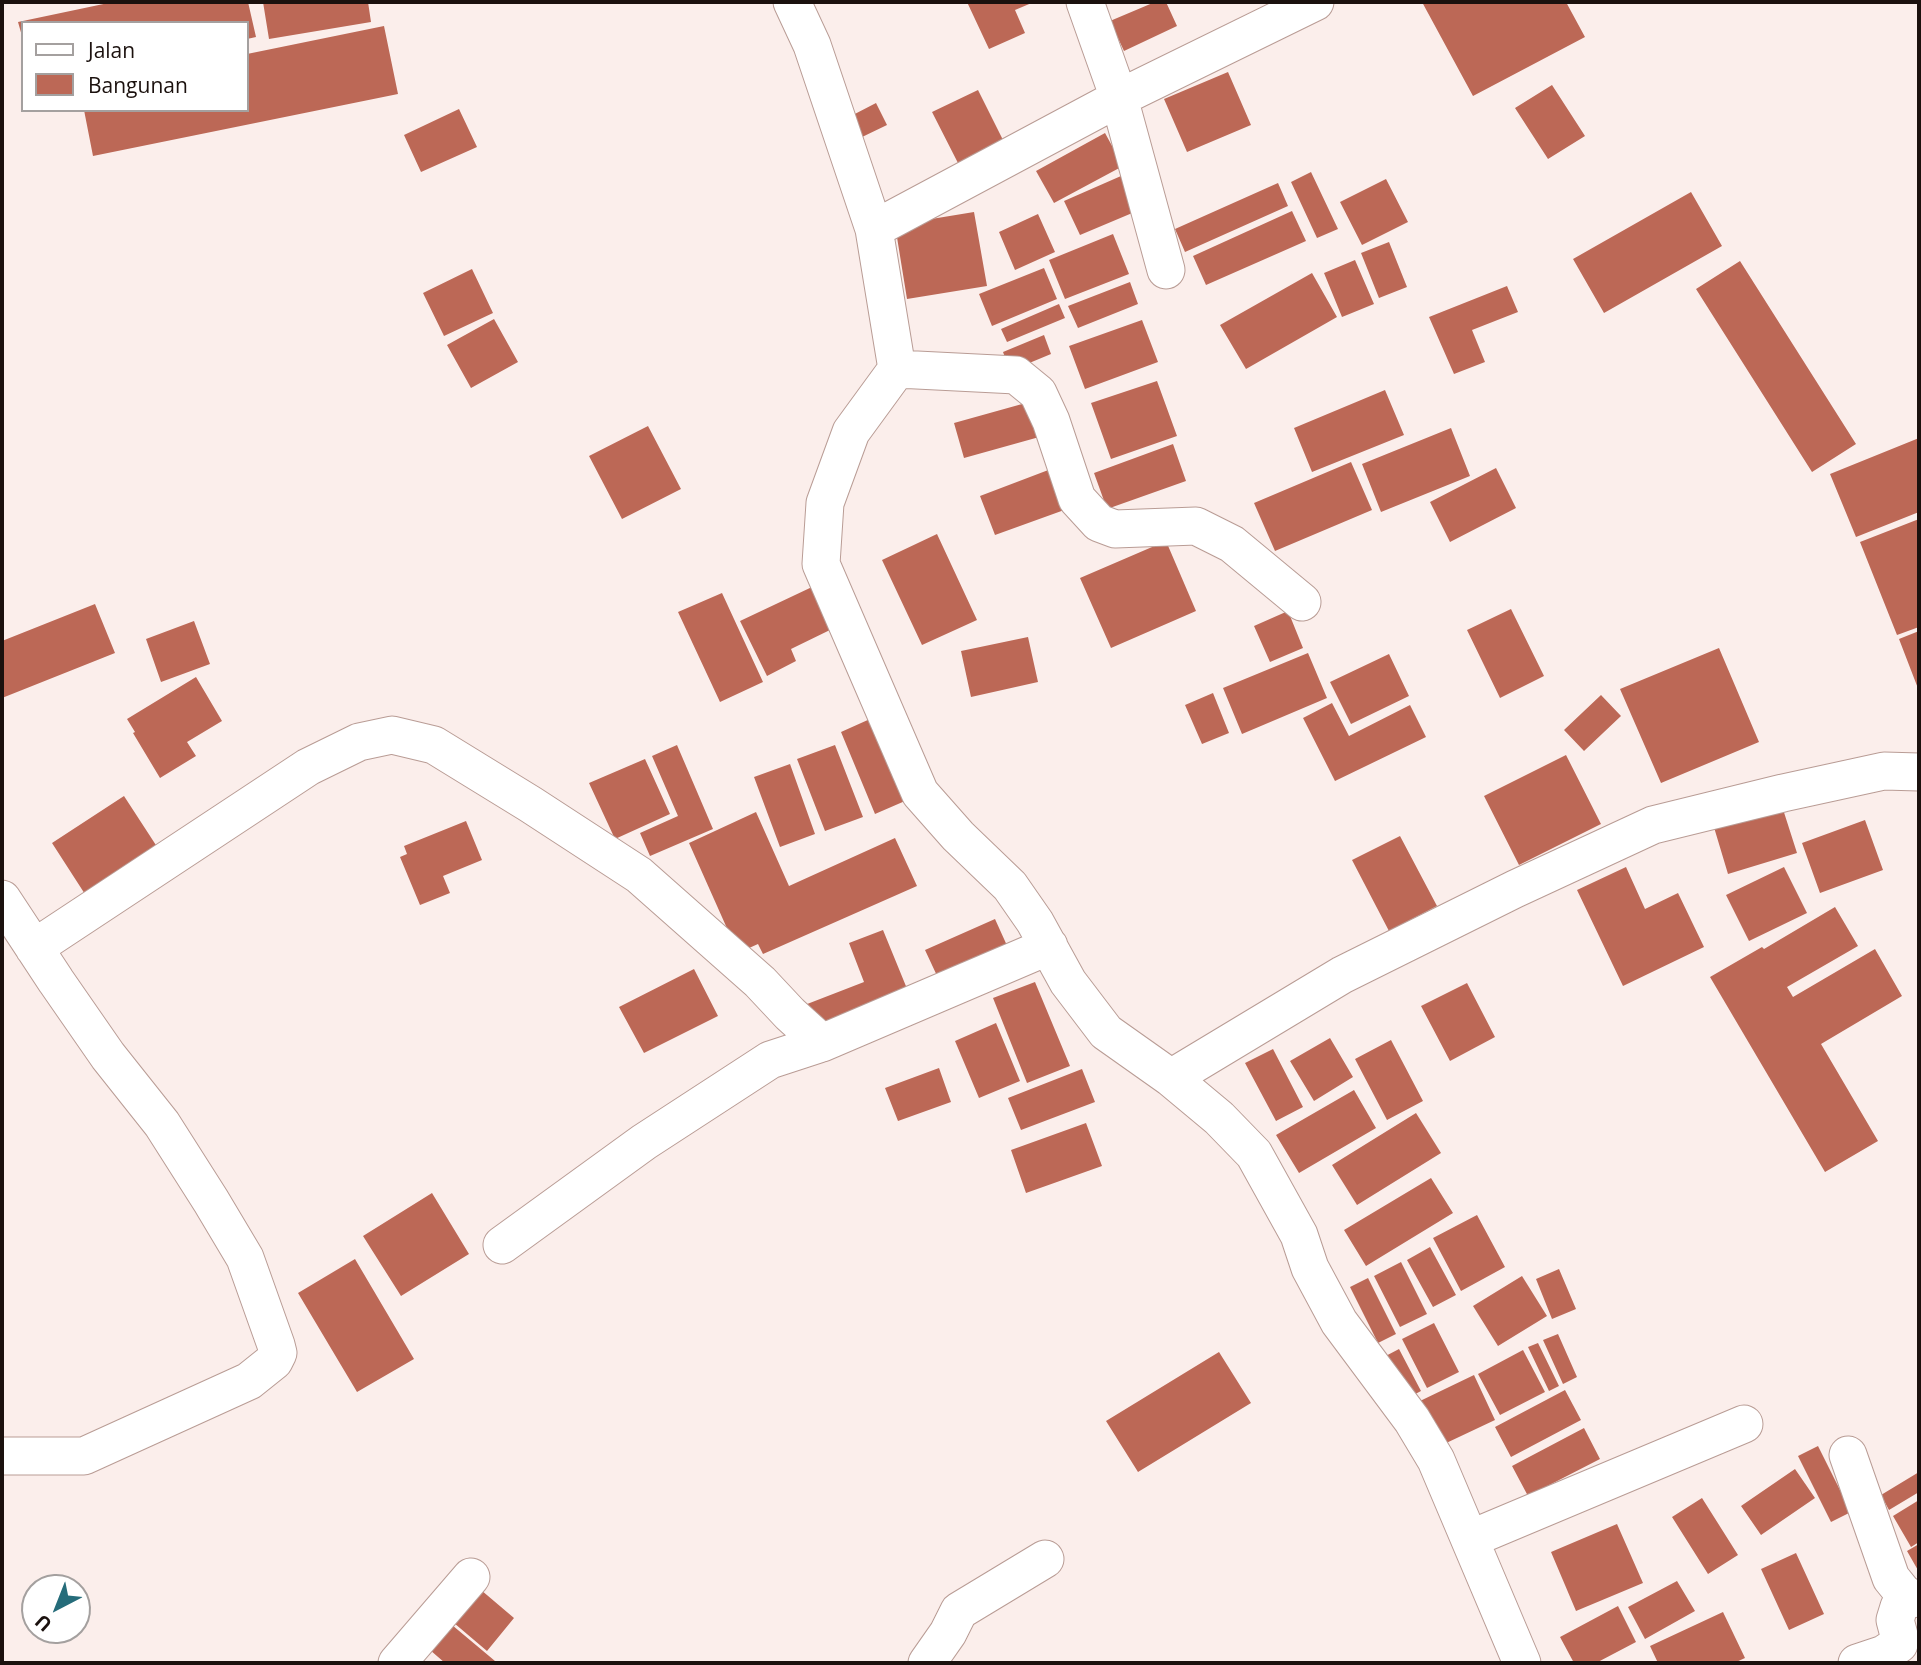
<!DOCTYPE html>
<style>
body{margin:0}
#map{position:relative;width:1921px;height:1665px;overflow:hidden;background:#fbeeeb;font-family:"Open Sans",sans-serif}
canvas{display:block}
.frame{position:absolute;inset:0;border:4px solid #1b110e;pointer-events:none}
.legend{position:absolute;left:21px;top:21px;width:228px;height:91px;box-sizing:border-box;background:#fff;border:2px solid #a4a09f;margin:0;padding:9px 12px;list-style:none;font-size:21px;color:#1b110e}
.legend li{display:flex;align-items:center;gap:14px;height:35px}
.legend b{width:35px;border:2px solid #a4a09f}
.north{position:absolute;left:21px;top:1574px;width:70px;height:70px;box-sizing:border-box;background:#fff;border:2px solid #a4a09f;border-radius:50%;rotate:222deg;font-size:19px;font-weight:700;line-height:28px;text-align:center;color:#1b110e}
.north::after{content:'';display:block;margin:auto;width:24px;height:32px;background:#256c7a;clip-path:polygon(50% 0,100% 100%,50% 72%,0 100%)}
</style>
<div id="map">
<canvas width="1921" height="1665"></canvas>
<div class="frame"></div>
<ul class="legend">
<li><b style="height:9px;background:#fff"></b>Jalan</li>
<li><b style="height:19px;background:#bc6856"></b>Bangunan</li>
</ul>
<div class="north">U</div>
</div>
<script>
const ctx = document.querySelector('canvas').getContext('2d');
ctx.lineJoin = 'round';
function fill(path, color) { ctx.fillStyle = color; ctx.fill(path, 'evenodd'); }
const poly = rows => new Path2D(rows.map(r => 'M' + r).join(''));
function trace(path, color, width, dash) { ctx.strokeStyle = color; ctx.lineWidth = width; ctx.lineCap = dash ? 'butt' : 'round'; ctx.setLineDash(dash || []); ctx.stroke(path); }
const building = poly([
 [113,2,248,2,256,37,247,39,247,23,23,23,22,36,18,22],
 [263,2,368,2,371,22,269,39],
 [967,2,1034,2,1015,10,1025,33,989,49],
 [1155,2,1166,2,1177,26,1124,51,1110,21],
 [1422,2,1566,2,1585,37,1473,96],
 [384,26,398,94,93,156,84,110,247,110,247,54],
 [1228,72,1251,125,1187,152,1164,99],
 [1552,85,1585,136,1548,159,1515,108],
 [978,90,1004,142,959,165,932,112],
 [876,103,887,125,860,138,849,117],
 [459,109,477,147,421,172,404,135],
 [1105,133,1123,166,1054,203,1036,171],
 [1311,172,1338,229,1317,238,1291,182],
 [1121,176,1137,211,1080,235,1064,201],
 [1386,179,1408,222,1362,245,1340,202],
 [1278,183,1288,206,1185,252,1175,229],
 [1691,192,1722,246,1604,313,1573,259],
 [1292,211,1306,241,1206,285,1193,256],
 [974,212,987,286,907,299,895,225],
 [1038,214,1055,252,1015,270,999,232],
 [1113,234,1129,274,1065,299,1049,260],
 [1389,242,1407,287,1379,298,1361,253],
 [1355,260,1374,304,1342,317,1324,273],
 [1740,261,1856,444,1812,472,1696,289],
 [1044,268,1057,299,992,326,979,294],
 [472,269,493,313,444,336,423,293],
 [1312,273,1337,317,1246,369,1220,325],
 [1130,282,1138,304,1078,328,1068,306],
 [1507,286,1518,312,1472,330,1485,362,1454,374,1429,317],
 [1059,304,1065,318,1007,342,1001,329],
 [494,319,518,362,471,388,447,345],
 [1142,320,1158,362,1085,389,1069,346],
 [1044,335,1051,354,1010,371,1003,352],
 [1157,381,1177,436,1111,459,1091,403],
 [1385,390,1404,435,1312,472,1294,428],
 [1040,399,1050,434,964,458,954,423],
 [648,426,681,489,622,519,589,456],
 [1451,428,1470,476,1381,512,1362,464],
 [1919,438,1919,512,1856,537,1830,474],
 [1173,444,1186,481,1107,509,1094,473],
 [1351,462,1372,510,1275,551,1254,503],
 [1496,468,1516,508,1450,542,1430,502],
 [1051,469,1067,509,995,535,980,496],
 [1919,519,1919,627,1897,635,1860,542],
 [937,534,977,620,922,645,882,560],
 [1166,541,1196,611,1111,648,1080,578],
 [812,587,832,629,791,649,796,661,767,676,740,621],
 [722,593,763,682,720,702,678,612],
 [95,604,115,653,2,698,2,641],
 [1511,609,1544,676,1500,698,1467,630],
 [1288,611,1303,648,1270,662,1254,626],
 [194,621,210,664,161,682,146,639],
 [1919,631,1919,691,1899,639],
 [1028,637,1038,682,971,697,961,651],
 [1719,648,1759,742,1661,783,1620,689],
 [1308,653,1327,698,1242,734,1223,688],
 [1389,654,1409,696,1351,724,1330,682],
 [196,677,222,721,187,742,196,756,160,778,133,733,135,732,127,719],
 [1213,693,1229,733,1202,744,1185,705],
 [1601,695,1621,716,1584,751,1564,730],
 [1332,703,1349,736,1410,705,1426,737,1335,781,1303,718],
 [870,719,905,801,875,814,841,732],
 [677,745,713,829,650,856,640,833,678,816,652,756],
 [835,745,863,817,825,831,797,759],
 [1566,755,1601,824,1519,865,1484,796],
 [645,759,670,814,615,839,589,783],
 [790,764,815,834,780,847,754,777],
 [124,796,165,859,92,905,52,843],
 [1781,803,1797,853,1728,874,1713,824],
 [756,812,789,886,895,838,917,886,763,954,758,944,738,953,689,843],
 [1865,820,1883,870,1820,893,1802,843],
 [466,821,482,860,443,876,450,893,420,905,400,857,407,854,404,846],
 [1400,836,1437,906,1389,931,1352,860],
 [1626,867,1645,909,1678,893,1704,947,1623,986,1577,890],
 [1784,867,1807,913,1749,941,1726,895],
 [1835,907,1858,946,1787,987,1793,997,1875,949,1902,996,1821,1044,1878,1141,1825,1172,1710,977,1762,947,1764,949],
 [995,919,1009,950,939,980,925,950],
 [883,930,910,996,813,1031,802,1006,864,982,849,943],
 [694,969,718,1016,644,1053,619,1007],
 [1035,982,1070,1066,1027,1083,993,998],
 [1467,983,1495,1037,1450,1061,1421,1006],
 [996,1023,1020,1081,979,1098,955,1041],
 [1330,1038,1353,1077,1314,1101,1290,1061],
 [1391,1040,1423,1101,1387,1120,1355,1059],
 [1273,1049,1303,1107,1276,1121,1245,1063],
 [939,1068,951,1102,898,1121,885,1088],
 [1082,1069,1095,1102,1021,1130,1008,1098],
 [1354,1090,1376,1128,1299,1173,1276,1135],
 [1416,1113,1441,1153,1357,1205,1332,1165],
 [1086,1123,1102,1166,1026,1193,1011,1150],
 [1431,1178,1453,1213,1366,1266,1344,1230],
 [432,1193,469,1254,401,1296,363,1236],
 [1477,1215,1505,1267,1461,1291,1433,1238],
 [1430,1247,1456,1295,1433,1307,1407,1260],
 [355,1259,414,1359,357,1392,298,1293],
 [1401,1262,1427,1314,1400,1327,1374,1276],
 [1559,1269,1576,1309,1552,1319,1536,1279],
 [1522,1276,1547,1316,1498,1346,1473,1306],
 [1368,1278,1396,1334,1378,1343,1350,1287],
 [1434,1323,1459,1372,1427,1388,1402,1339],
 [1558,1334,1577,1377,1563,1384,1543,1340],
 [1538,1343,1559,1386,1549,1391,1528,1347],
 [1399,1349,1421,1391,1402,1401,1380,1359],
 [1523,1350,1545,1392,1500,1415,1478,1374],
 [1219,1352,1251,1403,1138,1472,1106,1421],
 [1474,1375,1495,1420,1442,1445,1420,1401],
 [1565,1390,1581,1420,1511,1457,1495,1427],
 [1584,1428,1600,1459,1528,1496,1512,1466],
 [1818,1446,1851,1512,1831,1522,1798,1456],
 [1795,1469,1815,1498,1761,1535,1741,1506],
 [1919,1472,1919,1492,1889,1510,1881,1495],
 [1702,1498,1738,1555,1708,1574,1672,1517],
 [1919,1500,1919,1542,1911,1547,1893,1516],
 [1617,1524,1643,1583,1576,1611,1551,1552],
 [1919,1544,1919,1572,1907,1551],
 [1796,1553,1824,1614,1789,1630,1761,1569],
 [1677,1581,1695,1611,1645,1639,1628,1607],
 [481,1590,514,1618,487,1651,454,1623],
 [1618,1606,1636,1642,1596,1663,1574,1663,1560,1637],
 [1723,1612,1745,1658,1734,1663,1658,1663,1650,1646],
 [452,1625,495,1661,493,1663,445,1663,430,1650]
]);
const street = poly([
 [792,2,812,45,874,229,897,369,851,432,825,503,821,564,920,793,958,836,1010,886,1035,922,1068,982,1106,1032,1171,1078,1219,1118,1254,1154,1299,1235,1310,1268,1339,1322,1412,1420,1436,1460,1522,1663],
 [1085,2,1119,98,1166,270],
 [874,229,1119,98,1315,2],
 [897,369,1016,375,1038,393,1051,421,1077,499,1099,523,1115,529,1196,526,1232,544,1302,602],
 [2,899,56,981,108,1056,162,1124,211,1201,245,1258,276,1345,278,1353,274,1361,249,1381,84,1456,2,1456],
 [34,948,308,767,359,742,392,735,434,745,530,804,639,875,760,982,790,1014,822,1043],
 [1171,1078,1342,975,1515,889,1653,825,1783,793,1884,771,1919,772],
 [502,1245,644,1142,770,1060,822,1043,1049,946],
 [1848,1455,1891,1578,1908,1599],
 [1470,1539,1744,1424],
 [397,1663,471,1577],
 [927,1663,948,1633,959,1611,1045,1559],
 [1857,1663,1884,1654,1899,1644,1900,1639,1895,1620,1899,1607,1902,1602,1908,1599,1919,1598]
]);
fill(building, '#bc6856');
trace(street, '#b99c95', 39);
trace(street, '#fff', 37);
</script>
